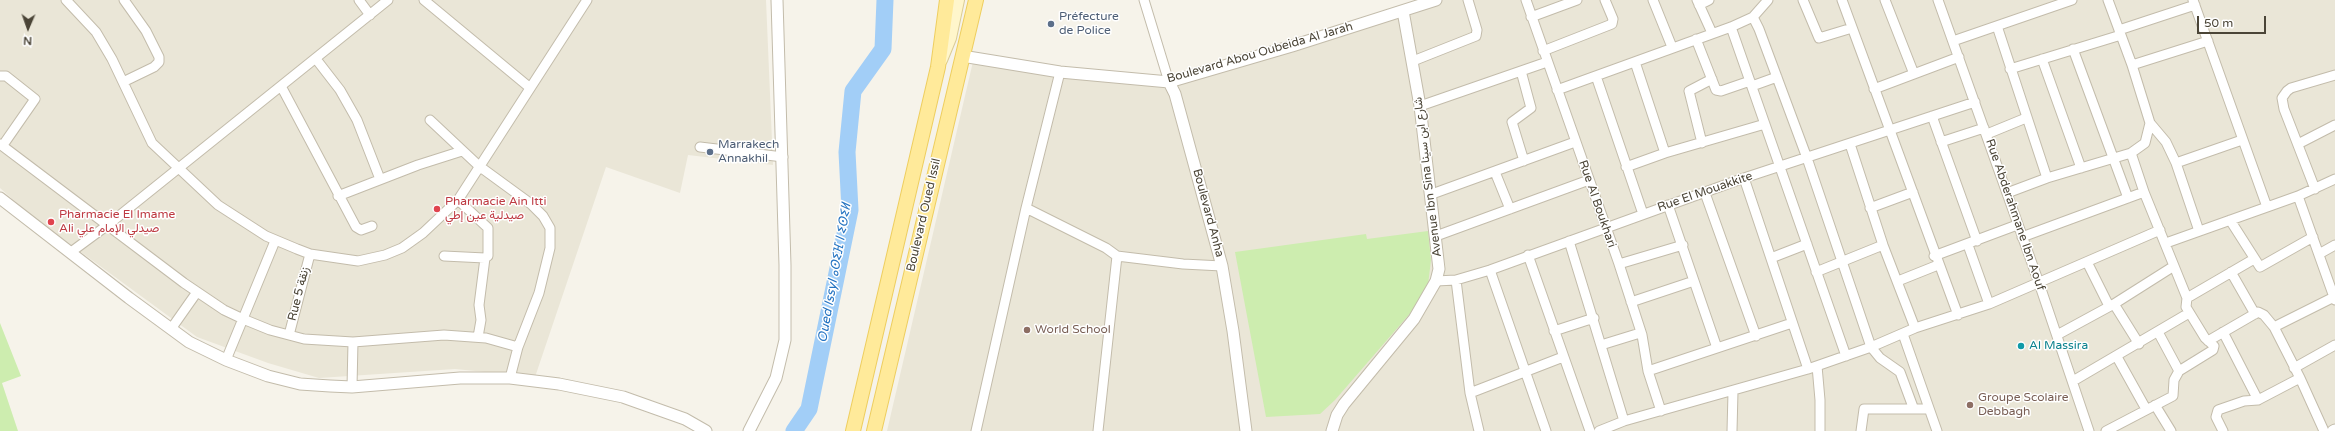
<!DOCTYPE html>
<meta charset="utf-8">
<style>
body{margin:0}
#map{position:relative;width:2335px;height:431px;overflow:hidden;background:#f6f3ea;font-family:"Varela Round",sans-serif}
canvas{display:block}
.north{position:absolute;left:8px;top:8px;width:40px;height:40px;-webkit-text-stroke:3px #fff;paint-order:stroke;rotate:182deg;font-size:11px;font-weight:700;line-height:16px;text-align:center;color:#4b4537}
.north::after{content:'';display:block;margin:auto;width:14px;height:18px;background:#4b4537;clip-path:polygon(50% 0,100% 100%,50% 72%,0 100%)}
.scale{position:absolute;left:2197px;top:16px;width:69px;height:18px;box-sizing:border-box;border:2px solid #4b4537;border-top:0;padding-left:5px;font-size:12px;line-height:14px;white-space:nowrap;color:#4b4537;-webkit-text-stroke:3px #fff;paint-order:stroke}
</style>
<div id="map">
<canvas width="2335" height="431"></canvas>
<div class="north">N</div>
<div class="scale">50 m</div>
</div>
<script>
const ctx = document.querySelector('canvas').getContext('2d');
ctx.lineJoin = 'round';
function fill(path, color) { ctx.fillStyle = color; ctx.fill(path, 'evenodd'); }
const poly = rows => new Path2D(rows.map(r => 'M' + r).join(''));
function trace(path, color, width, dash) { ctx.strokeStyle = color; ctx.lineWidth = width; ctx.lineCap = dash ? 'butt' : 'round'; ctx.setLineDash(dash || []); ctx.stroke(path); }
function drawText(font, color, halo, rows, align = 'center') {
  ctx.font = font + ' "Varela Round",Vazirmatn,"Noto Sans Tifinagh",sans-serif'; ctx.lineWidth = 3; ctx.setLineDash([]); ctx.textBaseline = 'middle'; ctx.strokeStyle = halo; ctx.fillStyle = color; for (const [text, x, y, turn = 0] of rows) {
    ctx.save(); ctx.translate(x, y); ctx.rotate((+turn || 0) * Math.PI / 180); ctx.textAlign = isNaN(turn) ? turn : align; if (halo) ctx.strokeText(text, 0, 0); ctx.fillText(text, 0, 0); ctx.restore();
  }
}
const residential = poly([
 [0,0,766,0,773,165,688,155,680,193,606,167,535,377,455,369,319,378,268,363,197,337,29,214,0,188],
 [1437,0,2335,0,2335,431,887,431,975,53,1180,84]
]);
const green = poly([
 [1428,231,1431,260,1428,285,1413,310,1335,400,1320,414,1266,417,1235,252,1366,234,1367,239],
 [0,323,21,376,2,383,18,431,0,431]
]);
const river = poly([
 [794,431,809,409,850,210,847,152,853,91,883,49,885,0]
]);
const minor = poly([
 [66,0,96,32,112,59,152,143,218,205,266,236,297,249,310,254,358,261,385,255,402,248,423,233,458,200,587,0],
 [359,0,370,15],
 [424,0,529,87],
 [1144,0,1169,82],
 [1526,0,1619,264,1642,335,1648,371,1661,411],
 [1653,0,1672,47],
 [1697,0,1712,33],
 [1803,0,1819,38,1852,28],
 [1842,0,1958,315],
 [1885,0,1914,74],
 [1938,0,2039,283,2089,431],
 [2108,0,2132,65,2150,123,2166,142,2176,163,2199,231],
 [2193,0,2267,207],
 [1699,5,1709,0],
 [1531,17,1577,0],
 [1753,17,1759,29,1807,158,1871,347,1880,358,1900,372,1913,407],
 [1997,26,2047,178],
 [1731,27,1846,356],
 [2119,30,2195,5],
 [1696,39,1716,90,1721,91,1750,81],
 [1953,41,2072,0],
 [2073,49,2128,198],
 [1543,51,1612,24,1613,19,1605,0],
 [316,59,340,90,357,120,380,179],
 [2042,59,2081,168],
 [1413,61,1476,36,1477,30,1468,0],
 [1635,62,1665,153],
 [2132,65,2208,41],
 [2010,69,2121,35],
 [1521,71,1531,108,1512,122,1524,161],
 [0,76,6,76,35,99,3,145],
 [1596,76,1643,214],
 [123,82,154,67,159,62,159,57,146,31,124,0],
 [281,86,356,227,361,230,372,226],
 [1752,86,1777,77],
 [1874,89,1959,57],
 [1557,90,1731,27,1753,17,1768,0],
 [1420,106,1547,62],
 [1932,116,1977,241],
 [430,120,479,166,531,204,543,216,550,228,550,248,539,293,518,347,510,378],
 [1987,134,2026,118],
 [1941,142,1984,128],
 [1702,143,1689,91,1712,79],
 [0,144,184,283,224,310,243,319,270,330,304,339,353,342,444,335,486,338,518,347],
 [1850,144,1883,245,1915,328],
 [2298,144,2335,125],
 [700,147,783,157],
 [2176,163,2242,140],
 [1626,167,1665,153,1765,124],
 [1495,172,1510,209],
 [1744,178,1808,369],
 [2315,189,2284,109,2282,98,2287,91,2291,88,2335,75],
 [1705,193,1756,336],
 [2007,193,2047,178,2131,153,2145,143,2150,123],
 [1432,194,1575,142],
 [338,196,418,165,462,151],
 [2298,196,2335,300],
 [1668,205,1717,348],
 [1026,208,1106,248,1117,256,1183,264,1222,266],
 [1870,208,1913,192],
 [2230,220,2260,267,2313,237],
 [1436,236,1589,180],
 [2022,237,2144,192],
 [1569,241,1624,421],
 [2166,243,2298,196,2335,179],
 [1968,245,1989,304],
 [71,252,109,224,388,0],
 [2319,254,2335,245],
 [1528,255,1590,431],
 [444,256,485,258,488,256,488,228,458,200],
 [1934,256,2017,225],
 [1771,258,1807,244],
 [2087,262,2109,306],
 [1619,264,1683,245],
 [1490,270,1546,431],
 [1816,272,1883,245],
 [2231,272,2255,314],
 [1456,280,1470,393,1479,431],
 [1436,281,1456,280,1490,270,1744,178,1975,102],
 [1898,281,1938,265],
 [2187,298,2254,259],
 [1631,302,1694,281],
 [2114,304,2139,344],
 [2274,327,2334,297],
 [171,329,197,292],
 [1554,331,1594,318],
 [2158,332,2179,371],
 [2223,332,2258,400],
 [1903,334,1937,431],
 [289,335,310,254],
 [2057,335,2114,304,2174,266],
 [478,337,481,320,479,305,485,258],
 [2208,341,2258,312,2264,315,2274,327,2300,378,2324,431],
 [1601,345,1640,333],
 [2117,357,2146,409],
 [226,360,275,241],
 [1817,366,1820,400,1820,431],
 [2294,368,2335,345],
 [1648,371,1792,323],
 [2073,381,2189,313],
 [352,387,353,342],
 [1470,393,1563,357],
 [2155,405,2171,431],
 [976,431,1026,208,1060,72],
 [1098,431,1117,256],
 [1599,431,1624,421,1808,369,1871,347,1915,328,1989,304,2160,230],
 [1732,431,1733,392],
 [1861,431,1864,409,1929,409],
 [2106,431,2173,396,2174,380,2179,371,2213,350,2214,346,2205,338,2186,307,2187,298,2144,192,2131,153],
 [2223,431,2216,417,2218,410,2244,401,2258,400,2300,378]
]);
const tertiary = poly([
 [962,56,1060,72,1169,82,1292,46,1436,0],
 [1169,82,1175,94,1222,266,1233,331,1246,431],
 [0,198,129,298,189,342,226,360,268,376,300,384,330,386,352,387,460,378,510,378,559,384,623,397,685,419,706,431],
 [749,431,776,378,785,340,785,265,777,0],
 [1332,431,1337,415,1344,404,1414,319,1436,281,1439,269,1420,106,1403,11],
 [2333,431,2335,430]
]);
const secondary = poly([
 [941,60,950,38,958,0]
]);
const primary = poly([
 [853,431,938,67,947,0],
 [874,431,976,0]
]);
const markers = [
 [1051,24,4,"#5c6f8a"],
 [710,152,4,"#5c6f8a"],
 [437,209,4,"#e0444e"],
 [51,222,4,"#e0444e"],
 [1027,330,4,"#8d6e63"],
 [2021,346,4,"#0f9aa8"],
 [1970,405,4,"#8d6e63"]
];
const serviceNames = [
 ["Préfecture",1059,17],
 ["de Police",1059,31],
 ["Marrakech",718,145],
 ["Annakhil",718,159]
];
const streetNames = [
 ["Boulevard Abou Oubeida Al Jarah",1260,53,-16],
 ["Avenue Ibn Sina شارع ابن سينا",1428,177,-97],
 ["Rue El Mouakkite",1705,192,-19],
 ["Rue Al Boukhari",1597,204,71],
 ["Boulevard Anha",1208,213,75],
 ["Boulevard Oued Issil",924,215,-77],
 ["Rue Abderahmane Ibn Aouf",2015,215,71],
 ["Rue 5 زنقة",299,294,-76]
];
const healthNames = [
 ["Pharmacie Ain Itti",445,202],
 ["صيدلية عين إطي",445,216],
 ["Pharmacie El Imame",59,215],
 ["Ali صيدلي الإمام علي",59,229]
];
const educationNames = [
 ["World School",1035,330],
 ["Groupe Scolaire",1978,398],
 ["Debbagh",1978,412]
];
const cultureNames = [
 ["Al Massira",2029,346]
];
const waterNames = [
 ["Oued Issyl ⴰⵙⵉⴼ ⵏ ⵉⵙⵉⵍ",835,273,-80]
];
fill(residential, '#eae6d7');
fill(green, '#cdedaf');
trace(river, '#a2cef7', 17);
trace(minor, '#c3bcab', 11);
trace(tertiary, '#c3bcab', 13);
trace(secondary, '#dacc96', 14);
trace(primary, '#eece5f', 16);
trace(minor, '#fff', 9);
trace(tertiary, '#fff', 11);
trace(secondary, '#fff6cb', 12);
trace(primary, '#ffea9a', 14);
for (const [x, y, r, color] of markers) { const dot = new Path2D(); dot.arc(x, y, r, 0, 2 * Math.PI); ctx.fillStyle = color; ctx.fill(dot); trace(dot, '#fff', 1.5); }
drawText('12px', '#4e5e75', '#fff', serviceNames, 'left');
drawText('12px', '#4b4537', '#fff', streetNames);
drawText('12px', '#be3a42', '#fff', healthNames, 'left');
drawText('12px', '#785e54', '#fff', educationNames, 'left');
drawText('12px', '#0d838f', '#fff', cultureNames, 'left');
drawText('italic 13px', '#2574c2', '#fff', waterNames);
</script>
